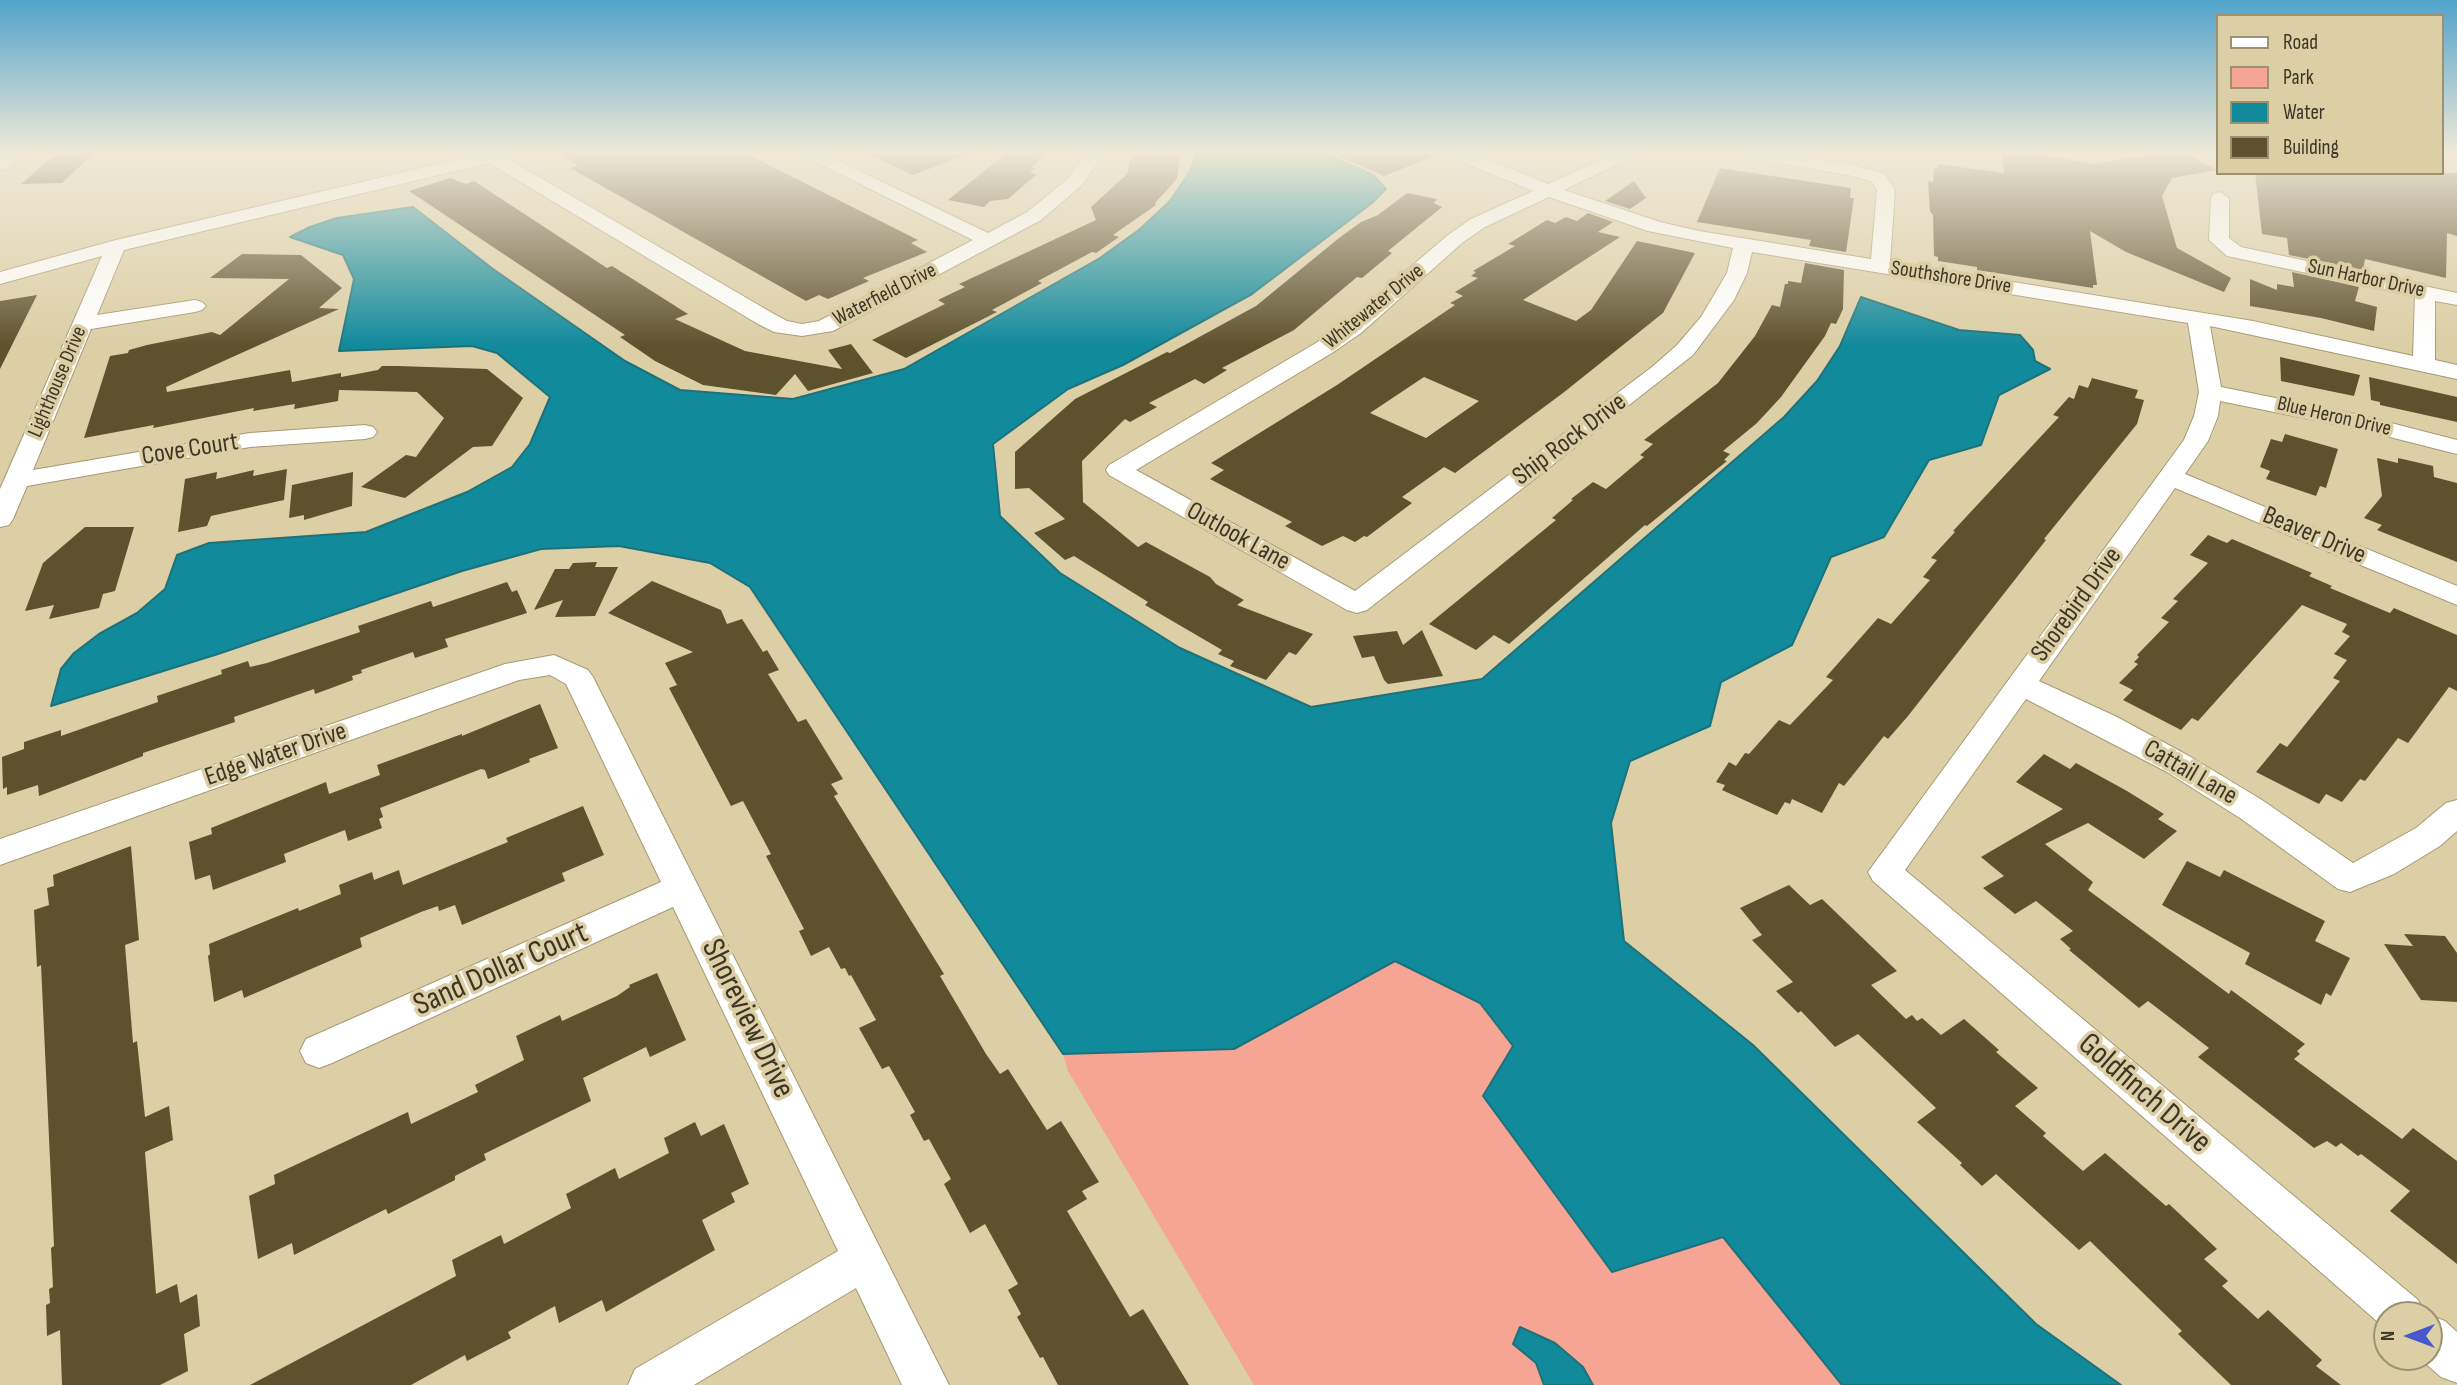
<!DOCTYPE html>
<style>
body{margin:0}
#map{position:relative;width:2457px;height:1385px;overflow:hidden;background:#dccfa6;font-family:"Sofia Sans Condensed",sans-serif}
canvas{display:block}
.legend{position:absolute;left:2216px;top:14px;width:228px;height:161px;box-sizing:border-box;background:#dccfa6;border:2px solid #9c9273;margin:0;padding:9px 12px;list-style:none;font-size:21px;color:#3c3626}
.legend li{display:flex;align-items:center;gap:14px;height:35px}
.legend b{width:35px;border:2px solid #9c9273}
.north{position:absolute;left:2373px;top:1301px;width:70px;height:70px;box-sizing:border-box;background:#dccfa6;border:2px solid #9c9273;border-radius:50%;rotate:270deg;font-size:19px;font-weight:700;line-height:28px;text-align:center;color:#3c3626}
.north::after{content:'';display:block;margin:auto;width:24px;height:32px;background:#4658cc;clip-path:polygon(50% 0,100% 100%,50% 72%,0 100%)}
</style>
<div id="map">
<canvas width="2457" height="1385"></canvas>
<ul class="legend">
<li><b style="height:9px;background:#fff"></b>Road</li>
<li><b style="height:19px;background:#f6a595"></b>Park</li>
<li><b style="height:19px;background:#118a9c"></b>Water</li>
<li><b style="height:19px;background:#5e522e"></b>Building</li>
</ul>
<div class="north">N</div>
</div>
<script>
const ctx = document.querySelector('canvas').getContext('2d');
ctx.lineJoin = 'round';
function fill(path, color) { ctx.fillStyle = color; ctx.fill(path, 'evenodd'); }
const poly = rows => new Path2D(rows.map(r => 'M' + r).join(''));
function trace(path, color, width, dash) { ctx.strokeStyle = color; ctx.lineWidth = width; ctx.lineCap = dash ? 'butt' : 'round'; ctx.setLineDash(dash || []); ctx.stroke(path); }
function drawText(font, color, halo, rows, align = 'center') {
  ctx.font = font + ' "Sofia Sans Condensed",sans-serif'; ctx.lineWidth = 7; ctx.setLineDash([]); ctx.textBaseline = 'middle'; ctx.strokeStyle = halo; ctx.fillStyle = color; for (const [text, x, y, turn = 0] of rows) {
    ctx.save(); ctx.translate(x, y); ctx.rotate((+turn || 0) * Math.PI / 180); ctx.textAlign = isNaN(turn) ? turn : align; if (halo) ctx.strokeText(text, 0, 0); ctx.fillText(text, 0, 0); ctx.restore();
  }
}
const green = poly([
 [1395,961,1480,1003,1513,1046,1484,1096,1723,1237,1842,1385,1254,1385,1068,1071,1063,1054,1234,1049]
]);
const water = poly([
 [1197,152,1323,152,1373,175,1386,189,1372,203,1252,294,1123,365,1068,389,993,444,1000,516,1060,573,1180,648,1311,707,1482,679,1784,417,1817,381,1840,346,1861,297,1959,330,2020,335,2033,350,2035,361,2050,369,1999,395,1981,445,1929,460,1884,537,1831,557,1792,645,1721,682,1710,726,1630,761,1611,823,1624,941,1753,1045,2036,1324,2121,1385,1842,1385,1723,1237,1612,1272,1483,1096,1513,1046,1480,1003,1395,961,1234,1049,1063,1054,750,587,710,563,619,546,541,549,462,571,218,654,51,706,61,669,74,653,99,634,137,613,165,589,177,555,209,543,366,532,467,492,512,467,530,444,550,397,497,353,472,346,339,351,354,279,343,255,290,237,310,227,337,218,413,207,493,269,625,361,680,390,793,399,904,369,1100,258,1140,229,1170,201,1189,173,1197,152],
 [1520,1327,1555,1343,1583,1367,1593,1385,1544,1385,1536,1363,1513,1344,1520,1327]
]);
const building = poly([
 [58,152,95,152,62,183,21,184],
 [559,152,743,152,918,240,911,243,927,252,863,278,869,281,828,299,819,295,806,301,570,168,578,166],
 [863,152,968,152,968,154,913,175],
 [1008,152,1046,152,1031,168,1035,168,1030,173,1037,174,1008,199,990,201,984,207,948,200],
 [1142,152,1181,152,1177,179,1155,203,1156,205,1113,235,1119,237,1096,253,1092,252,1038,281,1042,283,992,310,997,312,906,358,872,340,945,304,938,300,965,287,959,284,1096,220,1091,207,1127,174,1131,156,1141,156],
 [1330,152,1440,152,1440,154,1384,176],
 [2002,152,2025,152,2095,164,2164,152,2184,153,2217,170,2172,178,2162,196,2177,248,2231,278,2224,292,2126,252,2090,231,2097,285,2093,285,2093,288,1977,270,1977,267,1938,261,1938,257,1934,256,1933,215,1930,211,1928,181,1933,182,1934,168,1938,168,1938,164,2004,173],
 [1720,168,1851,188,1850,198,1854,198,1846,252,1809,246,1811,240,1697,222],
 [2255,173,2457,173,2457,236,2447,233,2446,278,2365,259,2363,270,2289,255,2287,238,2262,234],
 [450,178,466,184,474,181,607,268,612,266,688,314,675,319,745,351,842,369,828,350,851,344,873,373,808,391,795,374,776,395,703,385,655,361,620,337,625,335,409,191],
 [1634,181,1646,198,1630,209,1605,201],
 [1407,193,1437,199,1434,203,1442,207,1388,251,1392,253,1362,278,1357,277,1294,330,1222,368,1227,370,1204,384,1195,379,1149,403,1157,407,1130,422,1125,419,1082,461,1083,502,1138,547,1146,542,1210,577,1216,584,1244,600,1237,605,1313,634,1296,655,1289,652,1266,680,1230,666,1234,661,1218,654,1222,650,1145,605,1148,602,1074,556,1065,560,1034,533,1065,519,1029,488,1015,489,1015,452,1075,399,1167,352,1170,353,1256,306,1339,238,1361,222,1378,215],
 [1588,213,1613,222,1598,232,1620,237,1523,300,1576,321,1591,310,1637,241,1695,253,1663,313,1563,393,1455,473,1444,467,1402,497,1412,503,1367,537,1364,536,1355,542,1343,536,1322,546,1285,526,1292,522,1210,479,1224,470,1211,463,1337,385,1455,305,1450,303,1463,296,1455,292,1478,278,1471,276,1476,272,1473,271,1515,246,1508,244,1547,220,1555,223,1566,217,1577,221],
 [1424,377,1479,401,1426,438,1370,413],
 [242,254,301,255,342,288,319,308,339,309,166,387,167,392,290,370,292,382,341,373,341,377,378,370,382,366,398,366,487,369,523,398,492,446,473,447,405,498,361,487,406,455,416,457,444,418,417,392,339,390,338,401,294,409,295,404,253,411,254,408,153,428,154,425,84,438,110,356,128,353,129,350,147,345,212,332,220,335,289,279,210,278],
 [1805,263,1844,270,1843,309,1836,324,1831,323,1825,336,1781,397,1757,423,1723,451,1730,454,1724,460,1727,461,1647,526,1645,525,1509,644,1494,635,1476,650,1429,624,1556,520,1552,518,1573,500,1571,499,1593,482,1606,489,1644,457,1640,455,1653,444,1644,440,1718,383,1755,336,1772,305,1780,307,1785,284,1788,284,1788,281,1801,283],
 [2292,272,2359,287,2355,301,2377,307,2374,331,2321,318,2250,306,2250,279,2277,290,2277,284,2294,287],
 [37,295,0,369,0,301],
 [2280,357,2360,375,2354,396,2281,381],
 [2369,377,2457,397,2457,422,2380,405,2380,402,2371,400],
 [2092,378,2138,390,2135,398,2144,400,2137,424,2044,539,2046,540,1908,716,1888,739,1884,736,1844,786,1839,783,1822,813,1792,799,1790,804,1785,802,1777,815,1722,790,1725,785,1716,782,1729,762,1736,766,1745,753,1749,754,1779,720,1790,725,1833,680,1826,677,1878,618,1891,624,1930,580,1923,577,1937,560,1931,558,1955,532,1953,531,2059,417,2053,415,2069,397,2074,399,2079,385,2088,388],
 [2285,434,2338,449,2326,488,2320,486,2316,496,2266,479,2270,471,2260,467,2271,439,2282,442],
 [2377,458,2398,463,2398,458,2433,466,2434,477,2457,483,2457,562,2377,530,2382,525,2364,518,2382,496],
 [287,469,284,500,211,516,207,526,178,532,185,479,217,472,216,479,254,470,253,476],
 [353,472,352,506,304,520,304,515,289,518,292,485],
 [85,527,134,527,115,591,103,594,99,608,49,619,54,605,25,611,43,563],
 [2208,535,2227,543,2232,539,2312,573,2309,576,2332,586,2330,588,2390,613,2394,608,2457,635,2457,691,2449,687,2408,743,2398,738,2365,781,2360,779,2342,802,2326,794,2319,804,2256,772,2280,743,2287,747,2340,681,2333,678,2347,660,2334,654,2350,636,2342,632,2347,624,2302,605,2198,721,2192,718,2181,730,2123,700,2133,690,2119,683,2138,664,2134,662,2139,657,2137,655,2169,622,2161,618,2178,601,2173,599,2208,563,2190,555],
 [597,562,595,567,618,567,595,616,555,617,563,600,534,610,555,569,569,569,573,563],
 [652,581,721,610,727,624,742,619,763,652,767,650,779,670,768,674,798,722,806,719,843,779,831,784,838,794,834,796,944,974,940,976,986,1054,1000,1074,1008,1069,1047,1130,1061,1121,1099,1182,1082,1191,1087,1199,1067,1211,1130,1317,1143,1309,1189,1385,1058,1385,1043,1357,1040,1358,1017,1317,1021,1314,1008,1290,1018,1284,985,1224,970,1233,944,1184,951,1179,929,1139,924,1141,910,1115,915,1112,889,1066,882,1069,859,1028,876,1020,851,975,849,976,845,968,841,969,829,947,811,956,799,931,804,929,766,856,771,854,743,801,731,806,669,688,677,685,665,663,693,652,608,613],
 [507,582,512,592,517,590,527,613,445,639,448,647,415,658,413,652,361,670,362,673,352,676,353,680,315,694,314,689,234,717,235,722,143,753,143,756,39,796,38,785,7,795,7,787,3,789,2,757,24,749,24,742,61,730,61,736,158,702,157,696,222,674,221,670,248,661,250,667,267,663,360,632,358,626,431,601,433,607],
 [1422,630,1443,676,1388,684,1384,680,1374,656,1362,658,1353,636,1397,631,1403,645],
 [540,704,558,748,529,759,530,762,488,779,485,770,481,769,380,808,383,817,379,819,382,828,348,841,345,830,284,854,286,862,213,890,210,875,195,880,189,842,212,834,211,828,326,782,329,794,380,775,377,765,462,734,462,736],
 [2044,754,2070,769,2076,763,2127,791,2164,814,2158,819,2177,831,2144,859,2088,823,2045,844,2093,882,2088,890,2229,994,2231,990,2305,1044,2297,1051,2300,1054,2294,1059,2402,1139,2413,1128,2457,1161,2457,1264,2390,1211,2410,1191,2361,1154,2358,1156,2341,1143,2336,1147,2327,1141,2314,1148,2198,1057,2209,1048,2148,1001,2139,1008,2069,950,2071,949,2060,939,2073,931,2036,901,2015,914,1983,888,2004,876,1981,857,2063,809,2016,782],
 [583,806,604,855,562,873,565,881,462,925,455,905,439,911,438,906,421,912,360,938,362,947,311,969,244,998,242,990,214,1002,208,956,210,954,209,944,298,908,299,911,341,894,339,885,372,872,374,880,399,870,403,885,508,842,506,838],
 [131,846,139,940,125,945,133,1043,137,1041,145,1117,169,1106,173,1140,145,1152,156,1294,177,1284,180,1303,197,1294,200,1326,184,1334,188,1371,160,1385,62,1385,60,1330,47,1336,46,1305,50,1303,49,1289,53,1287,51,1248,54,1246,41,965,37,967,34,910,49,905,47,888,54,886,53,875],
 [2187,861,2220,877,2224,870,2325,921,2315,941,2350,958,2331,996,2326,993,2321,1005,2245,964,2250,953,2162,905],
 [1789,885,1810,905,1822,899,1897,971,1871,985,1906,1019,1912,1015,1917,1021,1922,1018,1941,1035,1964,1019,1999,1050,1996,1052,2038,1088,2015,1106,2046,1133,2043,1136,2083,1171,2105,1153,2166,1206,2169,1204,2217,1249,2204,1259,2228,1281,2222,1286,2258,1319,2268,1310,2322,1360,2316,1366,2341,1385,2231,1385,2178,1334,2182,1331,2090,1241,2079,1250,1996,1174,1982,1186,1960,1165,1962,1163,1917,1122,1936,1108,1858,1034,1835,1047,1801,1011,1798,1013,1776,991,1793,982,1752,940,1762,935,1740,908],
 [2404,934,2445,936,2457,953,2457,1002,2421,1000,2384,944,2413,946],
 [657,973,686,1040,650,1057,646,1047,583,1078,591,1101,484,1154,486,1160,455,1176,455,1180,388,1214,386,1209,294,1255,292,1243,258,1259,249,1196,275,1184,274,1175,408,1112,411,1124,478,1092,475,1085,524,1060,516,1036,560,1015,562,1021,617,996,630,987,629,985],
 [695,1122,701,1136,724,1124,749,1184,731,1193,735,1202,702,1220,715,1250,606,1312,602,1300,559,1323,555,1306,508,1332,511,1338,467,1361,465,1355,411,1385,250,1385,456,1276,452,1260,501,1235,504,1244,571,1208,566,1194,615,1168,619,1179,669,1153,664,1138]
]);
const minor = poly([
 [4,152,24,152,6,169,0,170,0,156,4,152],
 [489,152,498,153,774,314,787,321,802,324,819,321,973,240,796,152,820,152,988,233,1027,212,1069,178,1087,152,1105,152,1081,186,1041,220,833,331,802,336,774,332,758,324,489,163,124,250,97,315,195,300,202,302,206,306,202,310,195,312,91,329,33,470,250,433,365,425,373,427,377,432,373,437,365,439,250,447,27,486,13,519,9,525,0,527,0,489,4,480,102,256,0,284,0,272,116,240,489,152],
 [1445,152,1470,152,1548,184,1618,152,1642,152,1564,190,1660,222,1699,231,1871,259,1877,190,1872,182,1853,176,1744,157,1735,152,1777,152,1856,166,1885,174,1895,190,1890,262,2253,321,2413,356,2415,296,2227,256,2209,240,2211,198,2213,194,2220,192,2229,198,2229,238,2241,247,2457,293,2457,305,2435,301,2435,360,2457,365,2457,379,2210,326,2221,387,2360,415,2457,440,2457,454,2358,429,2220,401,2218,416,2208,441,2185,474,2457,586,2457,605,2175,488,2039,681,2117,717,2189,756,2262,800,2353,863,2416,828,2446,803,2457,800,2457,831,2440,846,2394,874,2350,892,2338,889,2240,818,2167,772,2026,699,1905,870,2418,1300,2425,1315,2387,1315,2387,1330,1873,881,1868,872,2184,440,2194,416,2199,392,2188,323,1752,252,1747,273,1734,300,1693,355,1367,610,1357,613,1347,610,1109,475,1106,470,1109,465,1316,343,1345,323,1448,235,1471,219,1533,191,1448,156,1445,152],
 [1549,197,1648,231,1733,248,1727,273,1701,317,1677,345,1652,367,1355,591,1136,470,1332,353,1361,333,1462,243,1485,227,1549,197],
 [554,655,588,670,593,677,949,1385,902,1385,856,1288,694,1385,628,1385,635,1369,838,1251,673,907,332,1063,319,1068,306,1063,300,1051,306,1039,661,882,566,684,550,675,519,680,0,865,0,839,505,664,554,655],
 [2429,1315,2445,1321,2457,1332,2457,1383,2441,1377,2418,1357,2429,1357,2429,1315]
]);
const farStreetnames = [
 ["Southshore Drive",1951,278,9],
 ["Sun Harbor Drive",2366,279,12],
 ["Waterfield Drive",885,295,-27],
 ["Whitewater Drive",1374,307,-39],
 ["Lighthouse Drive",58,382,-67],
 ["Blue Heron Drive",2334,417,13]
];
const streetNames = [
 ["Ship Rock Drive",1570,440,-37],
 ["Cove Court",190,450,-9],
 ["Beaver Drive",2314,536,23],
 ["Outlook Lane",1238,537,29],
 ["Shorebird Drive",2077,605,-54],
 ["Edge Water Drive",276,755,-19],
 ["Cattail Lane",2190,773,30]
];
const nearStreetnames = [
 ["Sand Dollar Court",501,970,-24],
 ["Shoreview Drive",747,1019,64],
 ["Goldfinch Drive",2144,1094,41]
];
fill(green, '#f6a595');
fill(water, '#118a9c');
trace(water, '#1e7179', 2);
fill(building, '#5e522e');
trace(minor, '#a69973', 2);
fill(minor, '#fff');
const sky = ctx.createLinearGradient(0, 0, 0, 346);
sky.addColorStop(0, '#52a3ca');
sky.addColorStop(0.44, '#efe9d7');
sky.addColorStop(1, '#efe9d700');
ctx.fillStyle = sky;
ctx.fillRect(0, 0, 2457, 346);
drawText('21px', '#3c3626', '#dccfa6', farStreetnames);
drawText('26px', '#3c3626', '#dccfa6', streetNames);
drawText('32px', '#3c3626', '#dccfa6', nearStreetnames);
</script>
